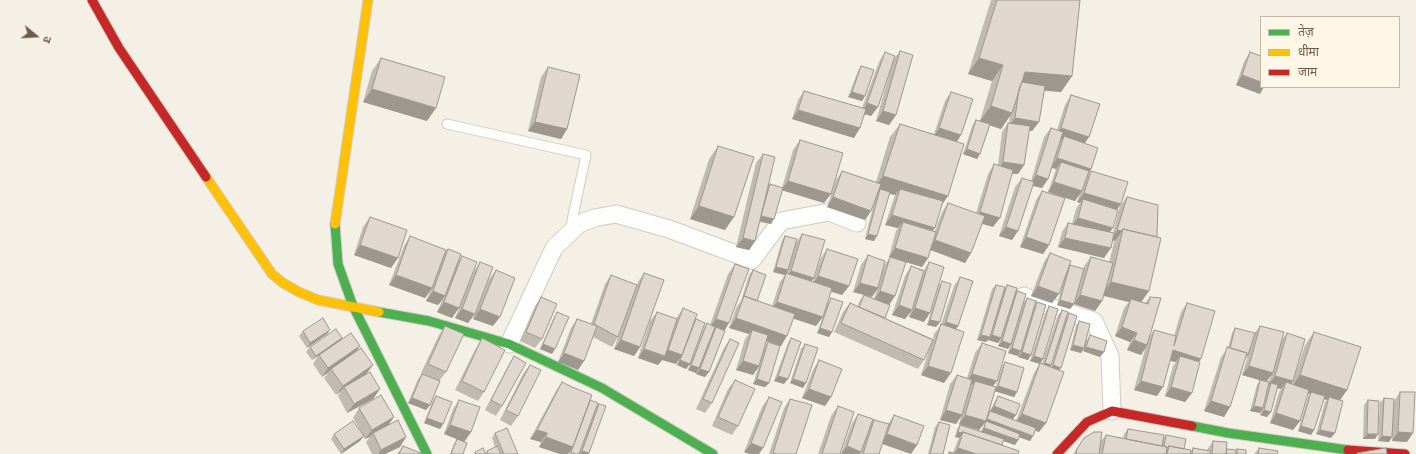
<!DOCTYPE html>
<meta charset="utf-8">
<style>
body{margin:0}
#map{position:relative;width:1416px;height:454px;overflow:hidden;background:#f4f0e6;font-family:Manrope,"Noto Sans Devanagari",sans-serif}
canvas{display:block}
.legend{position:absolute;left:1260px;top:16px;width:140px;height:72px;box-sizing:border-box;background:#fef6e6;border:1px solid #c5b7a7;margin:0;padding:5px 7px;list-style:none;font-size:12px;color:#705949}
.legend li{display:flex;align-items:center;gap:8px;height:20px}
.legend b{width:20px;border:1px solid #c5b7a7}
.north{position:absolute;left:16px;top:16px;width:40px;height:40px;-webkit-text-stroke:3px #fef6e6;paint-order:stroke;rotate:108deg;font-size:11px;font-weight:700;line-height:16px;text-align:center;color:#705949}
.north::after{content:'';display:block;margin:auto;width:14px;height:18px;background:#705949;clip-path:polygon(50% 0,100% 100%,50% 72%,0 100%)}
</style>
<div id="map">
<canvas width="1416" height="454"></canvas>
<ul class="legend">
<li><b style="height:5px;background:#4caf50"></b>तेज़</li>
<li><b style="height:5px;background:#ffc107"></b>धीमा</li>
<li><b style="height:5px;background:#c62828"></b>जाम</li>
</ul>
<div class="north">उ</div>
</div>
<script>
const ctx = document.querySelector('canvas').getContext('2d');
ctx.lineJoin = 'round';
const poly = rows => new Path2D(rows.map(r => 'M' + r).join(''));
function trace(path, color, width, dash) { ctx.strokeStyle = color; ctx.lineWidth = width; ctx.lineCap = dash ? 'butt' : 'round'; ctx.setLineDash(dash || []); ctx.stroke(path); }
function fill(path, color) { ctx.fillStyle = color; ctx.fill(path, 'evenodd'); }
const lane = poly([
 [447,124,586,155,570,230]
]);
const street = poly([
 [1024,296,1041,304,1094,321,1110,356,1112,411],
 [509,344,554,248,579,224,594,218,616,214,669,229,752,260,781,221,829,212,857,223]
]);
const fast = poly([
 [335,224,338,264,353,306,427,454],
 [379,312,429,321,509,344,602,388,713,454],
 [1192,426,1228,433,1348,450]
]);
const slow = poly([
 [206,177,272,274,283,283,299,292,318,300,379,312],
 [335,224,368,0]
]);
const jam = poly([
 [92,0,119,48,206,177],
 [1348,450,1405,454],
 [1057,454,1087,422,1112,411,1192,426]
]);
const wall = poly([
 [991,0,1080,0,1072,76,1061,92,1044,91,1039,122,1032,131,1029,131,1024,165,1018,174,1012,174,993,227,982,224,971,253,965,263,931,250,928,258,922,267,906,262,889,304,885,318,933,339,934,334,941,325,954,286,960,277,956,329,944,383,921,375,930,347,924,360,918,369,834,332,843,312,850,303,858,306,860,300,864,295,874,299,877,289,872,297,853,292,861,265,868,255,884,266,890,257,889,257,896,231,898,228,885,225,895,195,889,194,874,241,865,239,875,199,871,211,865,220,827,207,836,180,842,171,876,182,890,137,900,124,934,134,945,101,951,92,957,142,942,204,933,231,935,231,942,212,948,203,976,213,988,174,994,164,998,165,1002,132,1008,123,1009,123,1010,116,1001,129,990,125,977,159,963,154,973,124,976,120,980,121,992,81,968,74],
 [900,51,896,115,889,125,876,121,893,61,878,107,871,116,865,114,854,138,792,119,798,100,804,91,862,108,879,62,885,52,893,60],
 [1250,52,1260,94,1236,85,1244,62],
 [381,58,427,121,363,102,372,71],
 [861,66,865,96,862,101,848,97,858,71],
 [548,67,567,129,561,139,528,131,541,77],
 [1071,95,1091,169,1087,176,1091,171,1117,209,1110,232,1113,233,1120,206,1127,197,1141,302,1145,303,1150,297,1150,336,1154,330,1174,336,1181,312,1187,303,1199,362,1192,393,1185,402,1165,396,1173,366,1176,362,1170,361,1157,396,1134,390,1145,349,1141,355,1127,350,1130,342,1115,336,1124,308,1129,302,1103,296,1102,301,1095,311,1074,304,1081,280,1074,304,1070,309,1057,305,1064,280,1052,303,1031,296,1044,262,1050,253,1069,268,1070,265,1084,269,1084,266,1091,257,1109,263,1114,242,1115,241,1113,240,1104,258,1058,247,1062,232,1068,223,1072,224,1076,209,1080,203,1077,202,1080,194,1075,201,1048,192,1055,172,1056,169,1052,168,1048,179,1042,188,1033,186,1012,240,999,236,1015,187,1022,178,1031,181,1044,137,1051,128,1057,130,1065,105],
 [800,140,824,203,782,190,771,224,760,222,755,241,749,250,736,247,756,163,763,154,768,186,770,184,782,188,793,150],
 [718,146,725,230,690,219,709,159],
 [1042,191,1049,245,1043,254,1020,247,1036,200],
 [370,217,391,268,354,255,363,227],
 [802,234,814,278,811,281,813,281,821,258,827,249,849,286,842,295,831,292,816,326,793,318,781,346,767,341,765,347,768,342,769,383,765,387,753,384,758,368,753,375,736,370,745,339,749,334,729,328,737,306,741,301,749,275,753,270,757,301,772,306,780,282,785,275,773,272,782,240,785,236,796,243],
 [410,236,444,255,448,249,458,262,462,256,452,318,437,312,442,301,438,305,426,301,430,292,425,298,389,285,404,246],
 [480,262,468,323,455,318,474,271],
 [929,262,924,322,909,317,910,312,905,319,892,315,905,276,911,266,924,270],
 [735,264,724,331,709,372,705,377,696,374,698,369,696,373,688,370,704,328,707,323,710,325,728,274],
 [496,270,493,326,473,319,489,279],
 [644,273,640,347,634,356,614,349,638,282],
 [611,275,618,337,612,347,593,337,578,370,558,362,571,328,577,319,591,324,605,284],
 [942,281,936,327,927,325,939,286],
 [996,285,1005,289,1007,285,1015,294,1017,291,1024,302,1027,298,1035,306,1037,302,1031,355,1028,360,1018,357,1020,353,1018,356,1008,353,1011,344,1008,349,998,346,1000,340,998,343,988,340,989,339,986,342,977,340,992,289],
 [541,297,542,339,535,348,520,341,535,306],
 [831,298,832,332,829,337,817,333,828,303],
 [1049,306,1043,359,1040,364,1030,361,1046,311],
 [683,308,694,321,696,319,690,364,686,369,677,365,679,360,676,364,662,360,658,365,638,358,650,321,657,312,676,319],
 [1062,310,1067,317,1069,313,1059,370,1039,432,1035,430,1033,436,1030,441,1019,437,1018,440,1015,445,1003,441,1002,445,1018,454,948,454,949,452,953,453,957,442,959,438,955,437,957,429,960,425,959,424,961,417,956,424,940,420,950,384,957,375,967,378,975,353,982,343,993,387,996,387,1002,367,1005,362,1017,392,1014,397,995,391,988,415,995,401,998,396,1016,415,1013,419,1016,421,1034,373,1040,363,1042,364,1058,315],
 [1059,341,1051,367,1050,367],
 [985,423,981,431,967,427,979,430],
 [557,312,552,354,540,349,554,317],
 [1079,321,1087,340,1090,335,1100,357,1083,351,1084,349,1081,353,1070,350,1076,326],
 [445,326,446,372,439,381,430,405,426,410,408,403,418,379,422,374,432,378,421,373,439,335],
 [1260,326,1281,341,1287,333,1291,384,1292,384,1305,345,1314,332,1347,390,1340,400,1331,438,1316,434,1325,402,1327,400,1324,399,1314,430,1311,435,1298,431,1308,397,1310,394,1308,394,1300,421,1293,430,1270,423,1279,392,1281,389,1277,388,1267,417,1260,415,1262,410,1260,413,1250,411,1257,385,1260,380,1242,375,1248,356,1245,360,1230,407,1224,417,1204,411,1221,357,1228,348,1232,333,1235,328,1254,334],
 [1271,375,1269,382,1267,382],
 [303,331,327,334,307,348,299,336],
 [342,338,340,341,360,346,355,352,373,365,366,374,380,389,373,399,347,413,338,396,341,391,336,395,324,378,329,372,322,377,313,364,318,356,312,360,306,352,310,347],
 [482,338,484,392,478,401,455,390,476,348],
 [791,338,784,384,774,381,788,343],
 [730,339,712,403,705,413,696,409,724,348],
 [805,344,806,383,803,388,790,383,801,349],
 [514,356,502,406,496,416,485,410,508,366],
 [819,360,831,397,825,406,802,398,813,370],
 [530,365,518,416,511,426,500,420,523,374],
 [735,380,738,426,732,435,712,426,728,389],
 [562,382,589,401,596,408,599,404,589,453,588,454,569,454,569,451,568,454,560,454,539,447,541,442,530,439,556,391],
 [1400,392,1407,442,1392,441,1392,437,1389,442,1378,441,1380,403,1384,398,1394,401],
 [436,396,443,424,440,429,424,423,433,400],
 [769,397,782,402,744,452,762,407],
 [790,399,796,454,769,454,784,408],
 [459,400,471,432,464,442,463,454,450,454,454,444,457,439,444,434,453,409],
 [1368,400,1375,439,1363,439,1364,405],
 [838,406,840,454,818,454,831,416],
 [359,408,394,417,388,425,406,437,400,447,385,454,372,454,366,442,370,437,365,439,363,436,360,441,341,454,331,439,334,434,362,433,353,418],
 [858,414,871,423,874,420,888,424,894,415,911,454,882,444,879,454,841,454,852,423],
 [939,422,943,454,928,454,935,427],
 [1128,429,1163,439,1166,435,1184,449,1191,451,1193,448,1207,450,1213,441,1226,450,1227,449,1236,451,1237,449,1246,454,1073,454,1084,438,1100,442,1106,435,1123,438,1124,434],
 [495,433,518,454,474,454,475,452,486,453,487,451,495,447,492,438],
 [403,446,423,454,397,454],
 [1259,448,1277,454,1254,454]
]);
const shadedWall = poly([
 [979,58,1003,65,992,81,968,74],
 [1025,72,1072,76,1061,92,1020,88],
 [1242,75,1261,82,1261,87,1264,87,1260,94,1236,85],
 [372,89,436,108,427,121,363,102],
 [852,92,865,96,862,101,848,97],
 [867,103,878,107,871,116,861,113],
 [991,106,1012,113,1001,129,979,122],
 [798,110,860,128,854,138,792,119],
 [883,111,896,115,889,125,876,121],
 [1015,118,1039,122,1032,131,1008,127],
 [535,122,567,129,561,139,528,131],
 [939,128,961,135,955,145,933,138],
 [1061,128,1089,137,1083,146,1064,136,1062,140,1054,137],
 [967,149,980,154,977,159,963,154],
 [1057,158,1091,169,1085,179,1061,162,1056,169,1051,167],
 [1003,162,1024,165,1018,174,997,172],
 [1036,175,1048,179,1042,188,1030,185],
 [883,176,948,196,939,209,900,189,895,195,880,191,880,189,879,191,874,189],
 [788,181,831,194,824,203,781,190],
 [1054,182,1082,191,1075,201,1048,192],
 [1084,193,1121,204,1114,214,1083,199,1080,203,1077,202],
 [833,197,871,211,865,220,827,207],
 [699,206,734,217,725,230,690,219],
 [980,212,1000,218,993,227,974,221],
 [892,215,935,228,928,237,903,222,898,228,885,225],
 [761,216,774,219,771,224,758,221],
 [1078,218,1113,228,1106,237,1071,227],
 [1006,227,1018,231,1012,240,999,236],
 [1117,230,1122,231,1115,241,1111,240],
 [868,234,877,236,874,241,865,239],
 [1026,237,1049,245,1043,254,1020,247],
 [743,238,755,241,749,250,736,247],
 [1065,238,1111,248,1104,258,1058,247],
 [935,240,971,253,965,263,928,249],
 [360,245,398,258,391,268,354,255],
 [895,248,928,258,922,267,889,257],
 [776,267,788,270,785,275,773,272],
 [791,271,814,278,807,287,785,280],
 [396,275,432,288,425,298,389,285],
 [818,276,849,286,842,295,812,285],
 [1111,282,1149,291,1140,304,1131,299,1129,302,1101,295],
 [860,283,878,288,872,297,853,292],
 [1038,286,1059,294,1052,303,1031,296],
 [433,291,445,296,438,305,426,301],
 [880,291,895,296,889,305,874,300],
 [1080,295,1102,301,1095,311,1074,304],
 [1060,300,1074,304,1070,309,1057,305],
 [444,302,459,308,452,318,437,312],
 [777,302,823,317,816,326,770,311],
 [899,305,912,310,905,319,892,315],
 [915,308,930,313,924,322,909,317],
 [462,309,475,314,468,323,455,318],
 [480,309,500,317,493,326,473,319],
 [736,318,787,336,781,346,750,335,752,330,749,334,729,328],
 [716,319,729,323,723,333,716,327,715,330,709,328],
 [930,320,940,322,936,327,927,325],
 [946,322,958,326,952,336,939,331],
 [1122,327,1137,333,1130,342,1115,336],
 [820,328,832,332,829,337,817,333],
 [330,330,327,334,307,348,310,343],
 [981,335,990,337,986,342,977,340],
 [992,335,1001,338,998,343,988,340],
 [342,338,338,343,319,355,318,356,312,360,316,356],
 [621,340,640,347,634,356,614,349],
 [1134,340,1147,345,1141,355,1127,350],
 [1002,341,1011,344,1008,349,998,346],
 [543,344,555,349,552,354,540,349],
 [1073,345,1084,348,1081,353,1070,350],
 [360,346,354,355,331,369,329,372,322,377,328,368],
 [1086,347,1104,352,1100,357,1083,351],
 [1012,348,1021,351,1018,356,1008,353],
 [644,349,664,356,668,350,682,355,676,364,662,360,658,365,638,358],
 [1173,350,1201,359,1194,368,1180,356,1176,362,1166,360],
 [1022,352,1031,355,1028,360,1018,357],
 [564,353,584,361,578,370,558,362],
 [1034,356,1043,359,1040,364,1030,361],
 [680,360,690,364,686,369,677,365],
 [743,361,759,366,753,375,736,370],
 [1045,363,1051,365,1048,370,1041,367],
 [373,365,366,374,344,387,341,391,336,395,343,386],
 [691,365,699,368,696,373,688,370],
 [1053,365,1061,368,1057,373,1050,370],
 [928,366,951,373,944,383,921,375],
 [1249,366,1273,373,1266,382,1242,375],
 [700,369,709,372,705,377,696,374],
 [972,374,997,381,990,390,975,381,972,385,966,383],
 [1300,375,1347,390,1338,403,1329,397,1327,400,1311,395,1311,392,1310,394,1291,388],
 [778,376,788,379,784,384,774,381],
 [1275,376,1293,381,1286,391,1286,382,1281,389,1270,386,1271,383,1269,385,1268,385],
 [757,379,769,383,765,387,753,384],
 [793,379,806,383,803,388,790,383],
 [1141,381,1163,387,1157,396,1134,390],
 [998,386,1017,392,1014,397,994,391],
 [1171,387,1192,393,1185,402,1165,396],
 [380,389,373,399,347,413,354,404],
 [809,389,831,397,825,406,802,398],
 [412,398,430,405,426,410,408,403],
 [1211,401,1230,407,1224,417,1204,411],
 [994,406,1016,415,1012,420,990,411],
 [1254,406,1263,408,1260,413,1250,411],
 [946,410,962,415,956,424,940,420],
 [1264,410,1271,412,1267,417,1260,415],
 [1276,413,1300,421,1293,430,1270,423],
 [1022,414,1046,423,1039,432,1015,423],
 [965,415,986,421,979,430,959,424],
 [394,417,387,427,373,433,370,437,365,439,372,430],
 [427,418,443,424,440,429,424,423],
 [987,419,1033,436,1030,441,985,425,986,421,984,424],
 [450,425,471,432,464,442,444,434],
 [1301,426,1314,430,1311,435,1298,431],
 [984,428,1018,440,1015,445,981,433],
 [537,430,547,433,541,442,530,439],
 [1320,430,1335,433,1331,438,1316,434],
 [958,432,963,433,959,438,955,437],
 [1398,432,1413,433,1407,442,1392,441],
 [887,434,917,445,911,454,880,443],
 [1367,434,1378,434,1375,439,1363,439],
 [364,436,360,441,341,454,344,449],
 [1382,436,1392,437,1389,442,1378,441],
 [406,437,400,447,385,454,378,454,381,450],
 [546,437,573,447,568,454,560,454,539,447],
 [751,443,763,448,759,454,749,454,744,452],
 [847,446,861,452,859,454,841,454],
 [958,448,976,454,954,454],
 [582,451,589,453,588,454,579,454]
]);
const building = poly([
 [997,0,1080,0,1072,76,1025,72,1012,113,991,106,1003,65,979,58,997,0],
 [900,51,913,55,896,115,883,111,900,51],
 [885,52,895,56,878,107,867,103,885,52],
 [1250,52,1261,56,1261,82,1242,75,1250,52],
 [381,58,445,77,436,108,372,89,381,58],
 [861,66,874,70,865,96,852,92,861,66],
 [548,67,580,75,567,129,535,122,548,67],
 [1022,82,1045,86,1039,122,1015,118,1019,89,1022,82],
 [804,91,866,109,860,128,798,110,804,91],
 [951,92,973,99,961,135,939,128,951,92],
 [1071,95,1100,104,1089,137,1061,128,1071,95],
 [976,120,990,124,980,154,967,149,976,120],
 [1008,123,1030,126,1024,165,1003,162,1008,123],
 [900,124,964,144,948,196,883,176,900,124],
 [1051,128,1063,132,1048,179,1036,175,1051,128],
 [1064,136,1098,148,1091,169,1057,158,1064,136],
 [800,140,843,153,831,194,788,181,800,140],
 [718,146,754,157,734,217,699,206,718,146],
 [763,154,775,157,755,241,743,238,763,154],
 [1061,162,1089,171,1082,191,1054,182,1061,162],
 [994,164,1013,170,1000,218,980,212,994,164],
 [842,171,881,184,871,211,833,197,842,171],
 [1091,171,1128,182,1121,204,1084,193,1091,171],
 [1022,178,1034,182,1018,231,1006,227,1022,178],
 [770,184,783,188,774,219,761,216,770,184],
 [880,189,890,192,877,236,868,234,880,189],
 [900,189,943,201,935,228,892,215,900,189],
 [1042,191,1065,198,1049,245,1026,237,1042,191],
 [1127,197,1158,205,1157,237,1123,229,1122,231,1117,230,1127,197],
 [1083,199,1118,210,1113,228,1078,218,1083,199],
 [948,203,985,216,971,253,935,240,948,203],
 [370,217,407,230,398,258,360,245,370,217],
 [903,222,936,232,928,258,895,248,903,222],
 [1068,223,1114,233,1111,248,1065,238,1068,223],
 [1123,229,1161,238,1149,291,1111,282,1123,229],
 [802,234,825,240,814,278,791,271,802,234],
 [410,236,446,250,432,288,396,275,410,236],
 [785,236,797,239,788,270,776,267,785,236],
 [448,249,461,254,445,296,433,291,448,249],
 [827,249,858,259,849,286,818,276,827,249],
 [1050,253,1071,261,1059,294,1038,286,1050,253],
 [868,255,885,261,878,288,860,283,868,255],
 [462,256,477,262,459,308,444,302,462,256],
 [890,257,906,262,895,296,880,291,890,257],
 [1091,257,1113,263,1102,301,1080,295,1091,257],
 [480,262,493,267,475,314,462,309,480,262],
 [929,262,944,267,930,313,915,308,929,262],
 [735,264,749,269,729,323,716,319,735,264],
 [1070,265,1084,269,1074,304,1060,300,1070,265],
 [911,266,924,271,912,310,899,305,911,266],
 [496,270,515,278,500,317,480,309,496,270],
 [753,270,766,275,757,301,744,296,753,270],
 [644,273,664,280,640,347,621,340,644,273],
 [786,273,832,288,823,317,777,302,786,273],
 [611,275,637,285,618,337,594,324,611,275],
 [960,277,973,281,958,326,946,322,960,277],
 [942,281,951,284,940,322,930,320,942,281],
 [996,285,1005,287,990,337,981,335,996,285],
 [1007,285,1017,288,1001,338,992,335,1007,285],
 [1017,291,1026,294,1011,344,1002,341,1017,291],
 [864,295,890,305,885,318,859,307,864,295],
 [744,296,795,314,787,336,736,318,744,296],
 [541,297,557,304,542,339,526,332,541,297],
 [1150,297,1161,298,1147,345,1134,340,1137,333,1122,327,1131,299,1148,304,1150,297],
 [831,298,843,302,832,332,820,328,831,298],
 [1027,298,1036,301,1021,351,1012,348,1027,298],
 [1037,302,1046,305,1031,355,1022,352,1037,302],
 [850,303,933,340,924,360,841,323,850,303],
 [1187,303,1215,311,1201,359,1173,350,1163,387,1141,381,1154,330,1176,336,1174,346,1187,303],
 [1049,306,1058,309,1043,359,1034,356,1049,306],
 [683,308,697,314,682,355,668,350,683,308],
 [1062,310,1068,312,1051,365,1045,363,1062,310],
 [557,312,569,317,555,349,543,344,557,312],
 [657,312,677,319,665,356,644,349,657,312],
 [1069,313,1077,316,1061,368,1053,365,1069,313],
 [323,318,330,330,310,343,303,331,323,318],
 [577,319,597,326,584,361,564,353,577,319],
 [696,319,705,323,690,364,680,360,696,319],
 [1079,321,1090,324,1084,348,1073,345,1079,321],
 [707,323,715,327,699,368,691,365,707,323],
 [941,324,964,332,951,373,928,366,941,324],
 [445,326,464,334,446,372,428,364,445,326],
 [1260,326,1284,332,1273,373,1249,366,1260,326],
 [716,327,725,331,709,372,700,369,716,327],
 [1235,328,1255,333,1248,355,1247,355,1247,353,1230,348,1235,328],
 [336,329,342,338,316,356,310,347,336,329],
 [752,330,768,335,759,366,743,361,752,330],
 [1314,332,1361,347,1347,390,1300,375,1314,332],
 [351,333,360,346,328,368,319,355,351,333],
 [1287,333,1305,339,1293,381,1275,376,1287,333],
 [1090,335,1107,341,1104,352,1086,347,1090,335],
 [482,338,505,350,484,392,462,381,482,338],
 [791,338,801,342,788,379,778,376,791,338],
 [730,339,739,343,712,403,703,399,730,339],
 [768,342,780,346,769,383,757,379,768,342],
 [982,343,1006,351,997,381,972,374,982,343],
 [805,344,818,348,806,383,793,379,805,344],
 [1227,347,1247,353,1230,407,1211,401,1227,347],
 [361,348,373,365,343,386,331,369,361,348],
 [514,356,526,363,502,406,491,400,514,356],
 [1180,356,1200,362,1192,393,1171,387,1180,356],
 [819,360,842,369,831,397,809,389,819,360],
 [1005,362,1024,368,1017,392,998,386,1005,362],
 [1040,363,1064,372,1046,423,1022,414,1040,363],
 [530,365,541,370,518,416,506,410,530,365],
 [370,372,380,389,354,404,344,387,370,372],
 [422,374,440,381,430,405,412,398,422,374],
 [957,375,972,380,962,415,946,410,957,375],
 [735,380,755,389,738,426,718,417,735,380],
 [1260,380,1269,382,1263,408,1254,406,1260,380],
 [975,381,996,387,986,421,965,415,975,381],
 [562,382,572,387,592,395,573,447,546,437,547,433,537,430,562,382],
 [1286,382,1309,390,1300,421,1276,413,1286,382],
 [1271,383,1278,385,1271,412,1264,410,1271,383],
 [1311,392,1325,396,1314,430,1301,426,1311,392],
 [1400,392,1415,392,1413,433,1398,432,1400,392],
 [381,395,394,417,372,430,359,408,381,395],
 [436,396,452,402,443,424,427,418,436,396],
 [998,396,1020,404,1016,415,994,406,998,396],
 [769,397,782,402,763,448,751,443,769,397],
 [1329,397,1343,401,1335,433,1320,430,1329,397],
 [1384,398,1394,399,1392,437,1382,436,1384,398],
 [790,399,812,405,796,454,777,454,773,453,790,399],
 [459,400,480,407,471,432,450,425,459,400],
 [590,400,598,403,579,454,575,454,571,452,590,400],
 [1368,400,1379,401,1378,434,1367,434,1368,400],
 [599,404,606,406,589,453,582,451,599,404],
 [838,406,854,412,840,454,822,454,838,406],
 [990,411,1036,428,1033,436,987,419,990,411],
 [858,414,873,419,861,452,847,446,858,414],
 [894,415,924,426,917,445,887,434,894,415],
 [398,420,406,437,381,450,373,433,398,420],
 [874,420,889,424,879,454,863,454,874,420],
 [353,421,364,436,344,449,334,434,353,421],
 [986,421,1020,434,1018,440,984,428,986,421],
 [939,422,950,425,943,454,930,454,939,422],
 [960,425,1004,439,1002,445,963,432,963,433,958,432,960,425],
 [507,428,518,454,504,454,495,433,507,428],
 [1128,429,1164,435,1162,446,1126,439,1128,429],
 [963,432,1019,451,1018,454,976,454,958,448,963,432],
 [1094,432,1102,432,1099,454,1076,454,1077,449,1084,438,1094,432],
 [1106,435,1167,447,1166,454,1102,454,1106,435],
 [1166,435,1186,439,1184,449,1169,446,1167,448,1164,446,1166,435],
 [457,439,467,443,463,454,451,454,457,439],
 [1213,441,1227,442,1226,454,1212,454,1213,441],
 [403,446,423,454,399,454,403,446],
 [497,446,501,454,488,454,487,451,497,446],
 [1169,446,1191,450,1190,454,1167,454,1169,446],
 [483,448,486,454,476,454,475,452,483,448],
 [1193,448,1210,451,1210,454,1192,454,1193,448],
 [1259,448,1278,451,1277,454,1258,454,1259,448],
 [1386,448,1387,454,1357,454,1357,453,1386,448],
 [1227,449,1236,450,1236,454,1226,454,1227,449],
 [1237,449,1246,450,1246,454,1237,454,1237,449],
 [949,452,958,454,949,454,949,452]
]);
trace(lane, '#d3cbc2', 11);
trace(street, '#d3cbc2', 19);
trace(fast, '#d4ccc3', 11);
trace(slow, '#d4ccc3', 11);
trace(jam, '#d4ccc3', 11);
trace(lane, '#fdfdfb', 9);
trace(street, '#fdfdfb', 17);
trace(fast, '#4caf50', 9);
trace(slow, '#ffc107', 9);
trace(jam, '#c62828', 9);
fill(wall, '#c1bab1');
fill(shadedWall, '#9d9790');
fill(building, '#e0d8ce');
trace(building, '#9d9790', 1);
</script>
